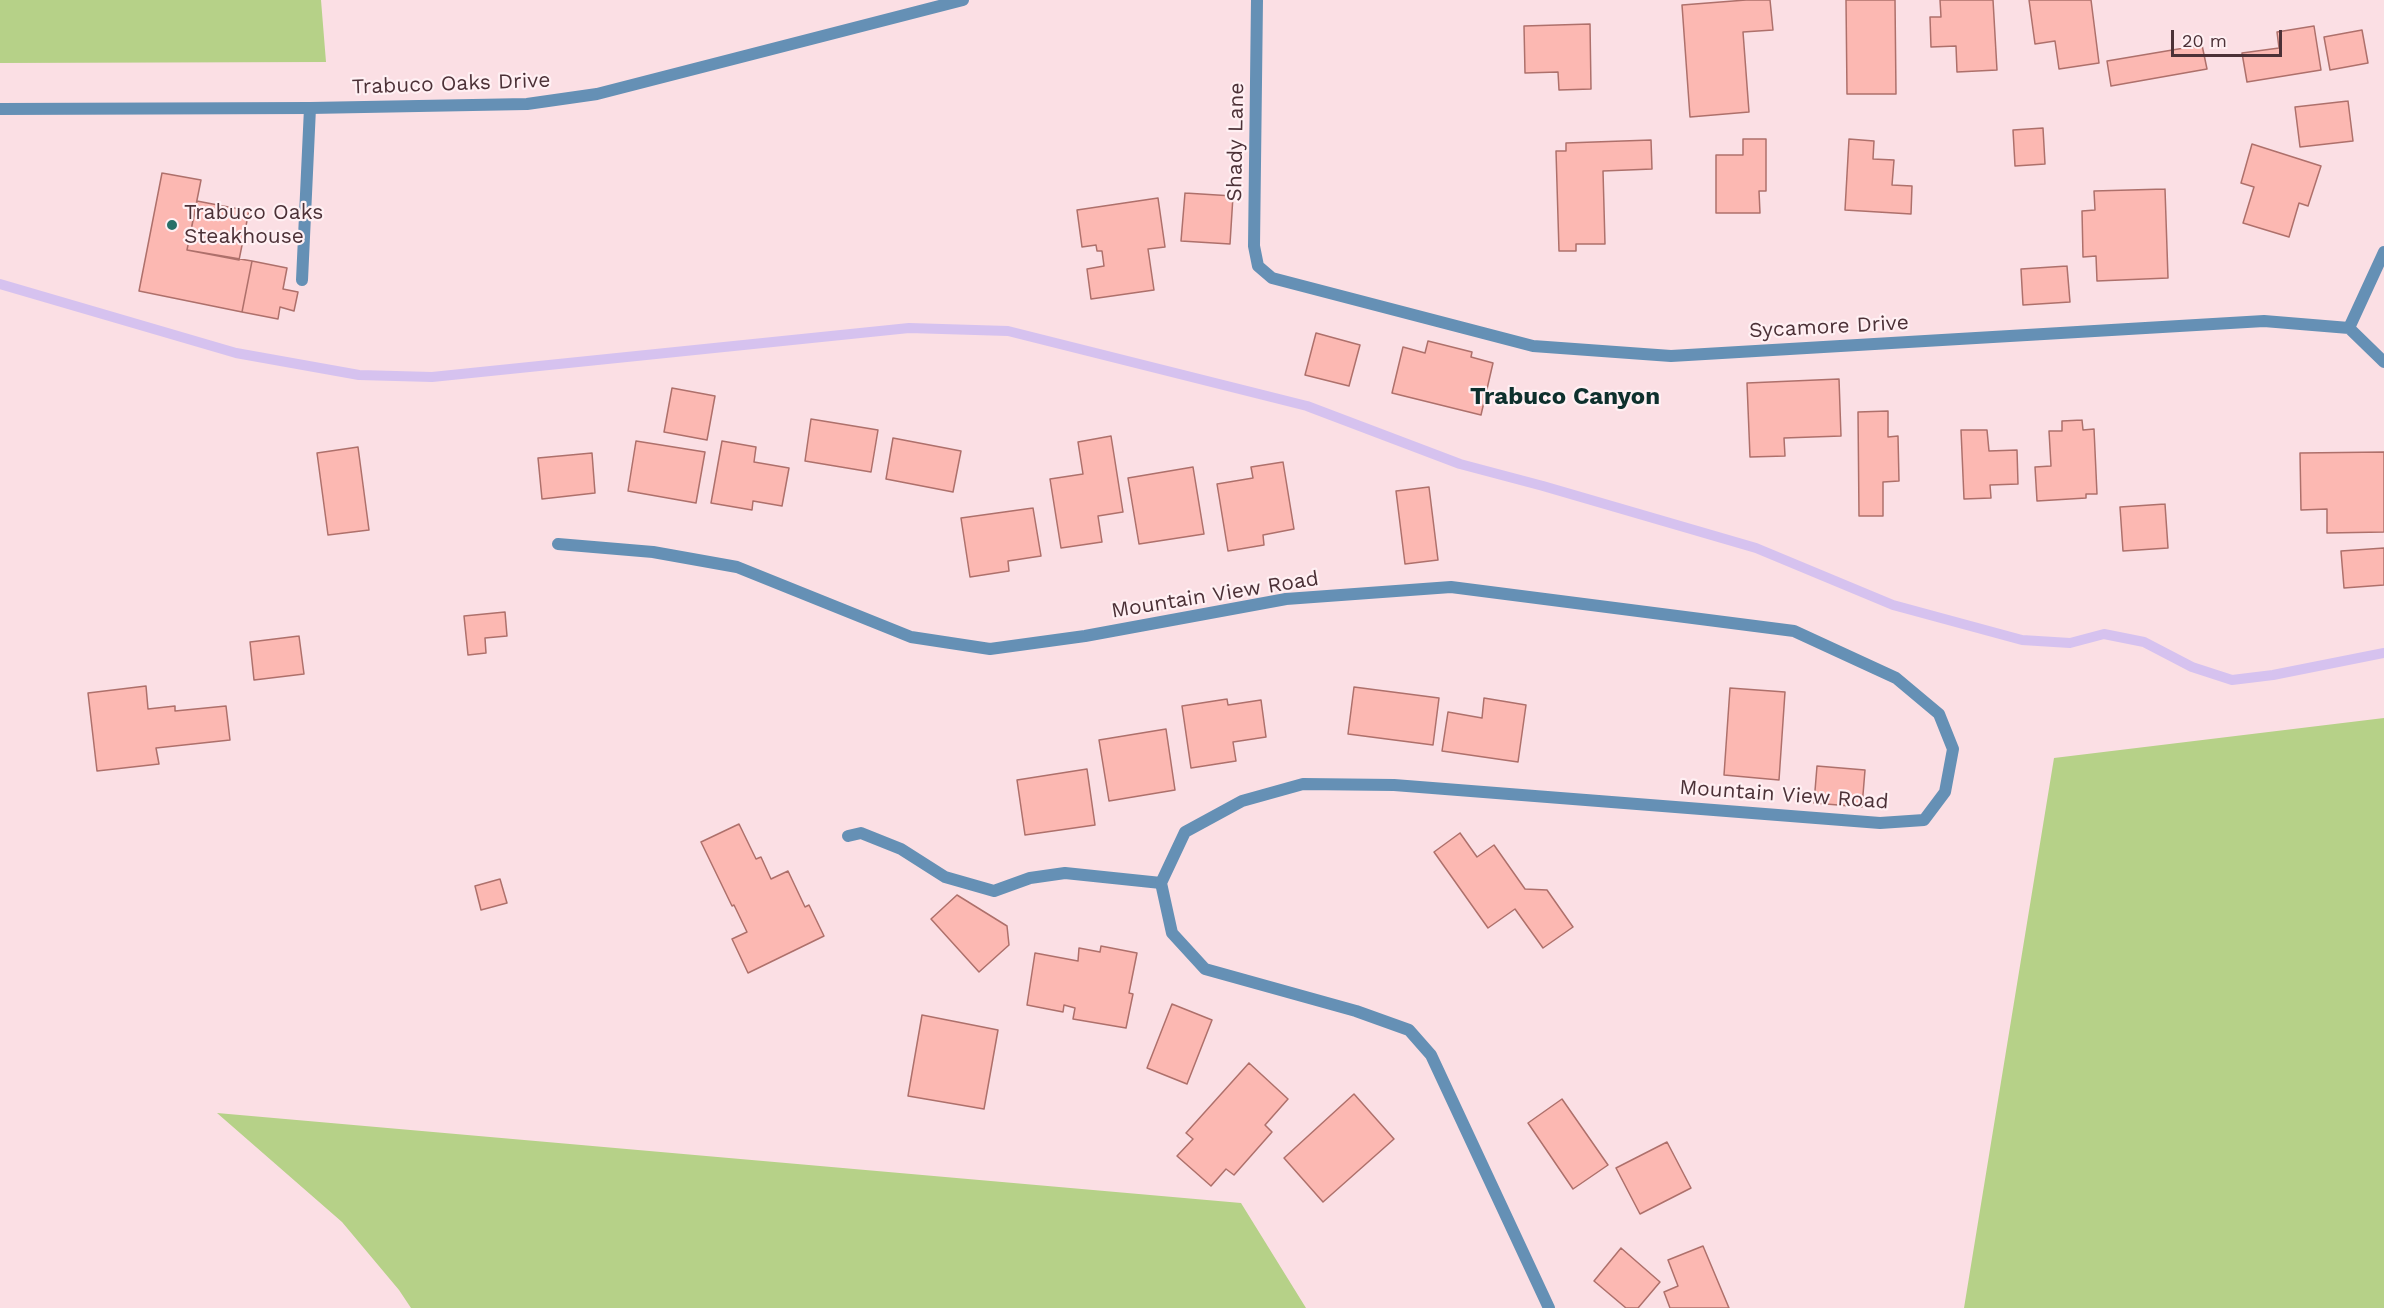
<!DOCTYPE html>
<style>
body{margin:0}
#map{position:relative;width:2384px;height:1308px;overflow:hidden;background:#fbdfe4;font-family:"Work Sans",sans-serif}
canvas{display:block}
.scale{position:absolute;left:2171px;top:30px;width:111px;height:27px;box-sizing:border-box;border:3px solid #4c3137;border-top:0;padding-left:8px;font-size:18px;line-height:21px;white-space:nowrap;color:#4c3137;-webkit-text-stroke:4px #fff0f3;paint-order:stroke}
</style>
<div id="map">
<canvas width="2384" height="1308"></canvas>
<div class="scale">20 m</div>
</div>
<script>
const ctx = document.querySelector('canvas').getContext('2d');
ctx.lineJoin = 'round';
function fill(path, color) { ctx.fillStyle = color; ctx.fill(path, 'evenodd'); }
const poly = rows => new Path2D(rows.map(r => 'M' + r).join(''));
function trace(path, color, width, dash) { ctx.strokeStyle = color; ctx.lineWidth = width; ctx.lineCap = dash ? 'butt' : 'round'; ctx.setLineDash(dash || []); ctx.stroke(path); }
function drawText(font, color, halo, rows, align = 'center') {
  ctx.font = font + ' "Work Sans",sans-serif'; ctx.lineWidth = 4.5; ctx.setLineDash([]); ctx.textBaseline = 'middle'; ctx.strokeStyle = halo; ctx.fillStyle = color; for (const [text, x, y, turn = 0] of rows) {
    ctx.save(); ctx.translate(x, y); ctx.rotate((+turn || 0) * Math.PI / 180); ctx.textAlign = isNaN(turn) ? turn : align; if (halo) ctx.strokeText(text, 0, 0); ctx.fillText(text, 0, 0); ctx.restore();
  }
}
const green = poly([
 [0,0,321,0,326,62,0,63],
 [2384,718,2384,1308,1964,1308,2054,758],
 [217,1113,1241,1203,1306,1308,411,1308,399,1290,342,1222]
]);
const stream = poly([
 [0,284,236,353,359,375,432,377,909,328,1008,331,1307,406,1460,464,1543,486,1756,548,1893,605,2022,640,2070,643,2104,634,2144,642,2192,667,2232,680,2273,675,2384,653]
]);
const building = poly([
 [1746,0,1770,0,1773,30,1743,32,1749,112,1690,117,1682,5,1746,0],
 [1846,0,1895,0,1896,94,1847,94,1846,0],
 [1940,0,1993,0,1997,70,1957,72,1956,46,1931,47,1930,17,1941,17,1940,0],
 [2029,0,2091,0,2099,63,2059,69,2055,41,2035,44,2029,0],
 [1590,24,1591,89,1559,90,1558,72,1525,73,1524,26,1590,24],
 [2314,26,2321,70,2247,82,2242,53,2279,48,2277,32,2314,26],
 [2362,30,2368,63,2330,70,2324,37,2362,30],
 [2202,45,2207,69,2111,86,2107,61,2202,45],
 [2348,101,2353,141,2300,147,2295,107,2348,101],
 [2043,128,2045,164,2015,166,2013,130,2043,128],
 [1743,139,1766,139,1766,191,1759,191,1760,213,1716,213,1716,155,1743,155,1743,139],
 [1849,139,1874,141,1873,159,1894,160,1892,185,1912,186,1911,214,1845,210,1849,139],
 [1651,140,1652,169,1603,171,1605,244,1576,244,1576,251,1559,251,1556,151,1566,151,1566,143,1651,140],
 [2252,144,2321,166,2308,206,2299,203,2289,237,2243,223,2254,187,2241,183,2252,144],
 [162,173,201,180,187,250,252,261,242,312,139,291,162,173],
 [2165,189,2168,278,2097,281,2096,256,2083,257,2082,211,2095,210,2094,191,2165,189],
 [1185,193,1233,196,1230,244,1181,241,1185,193],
 [1158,198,1165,247,1148,249,1154,290,1091,299,1087,269,1104,266,1102,251,1097,251,1096,245,1082,247,1077,210,1158,198],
 [197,201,249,211,239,260,187,250,197,201],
 [252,261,287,268,283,289,298,292,294,311,280,307,278,319,242,312,252,261],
 [2067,266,2070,302,2023,305,2021,269,2067,266],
 [1316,333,1360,345,1349,386,1305,375,1316,333],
 [1428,341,1472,352,1471,357,1493,363,1481,415,1392,393,1403,347,1425,353,1428,341],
 [1839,379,1841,436,1784,438,1785,456,1750,457,1747,383,1839,379],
 [672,388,715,396,707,440,664,432,672,388],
 [1888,411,1888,437,1898,436,1899,481,1883,482,1883,516,1859,516,1858,412,1888,411],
 [811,419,878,430,871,472,805,461,811,419],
 [2082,420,2083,430,2094,429,2097,494,2086,494,2086,498,2037,501,2035,467,2051,466,2049,431,2062,431,2062,421,2082,420],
 [1961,430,1987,430,1989,451,2017,450,2018,484,1990,485,1991,498,1964,499,1961,430],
 [1111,436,1123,512,1098,516,1102,542,1061,548,1050,479,1083,474,1078,442,1111,436],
 [893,438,961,451,953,492,886,479,893,438],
 [636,441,705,452,696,503,628,491,636,441],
 [722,441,756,447,754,462,789,468,782,506,753,501,752,510,711,503,722,441],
 [358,447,369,530,328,535,317,453,358,447],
 [2384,452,2384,532,2327,533,2327,509,2301,510,2300,453,2384,452],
 [592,453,595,493,542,499,538,458,592,453],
 [1283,462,1294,529,1263,535,1264,545,1228,551,1217,484,1253,478,1251,467,1283,462],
 [1193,467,1204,534,1139,544,1128,478,1193,467],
 [1429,487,1438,560,1405,564,1396,491,1429,487],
 [2165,504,2168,548,2123,551,2120,507,2165,504],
 [1033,508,1041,556,1008,561,1009,571,970,577,961,518,1033,508],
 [2384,548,2384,585,2344,588,2341,551,2384,548],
 [505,612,507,636,485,638,486,653,468,655,464,616,505,612],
 [299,636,304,674,254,680,250,642,299,636],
 [146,686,148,709,175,706,175,711,226,706,230,740,156,748,159,764,97,771,88,693,146,686],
 [1354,687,1439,698,1433,745,1348,734,1354,687],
 [1730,688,1785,692,1779,780,1724,775,1730,688],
 [1484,698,1526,705,1518,762,1442,751,1448,712,1482,718,1484,698],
 [1227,699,1228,705,1261,700,1266,737,1233,742,1236,761,1191,768,1182,706,1227,699],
 [1166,729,1175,790,1109,801,1099,740,1166,729],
 [1817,766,1865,770,1862,807,1814,803,1817,766],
 [1087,769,1095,825,1025,835,1017,780,1087,769],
 [739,824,756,859,761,857,771,879,788,871,805,907,809,905,824,936,748,973,732,939,747,932,734,905,732,906,701,842,739,824],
 [1460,833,1477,857,1494,845,1525,889,1547,890,1573,927,1543,948,1515,909,1488,928,1434,852,1460,833],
 [500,879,507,903,481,910,475,886,500,879],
 [957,895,1007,926,1009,945,979,972,931,919,957,895],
 [1101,946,1137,953,1129,993,1133,994,1126,1028,1073,1019,1075,1008,1064,1005,1063,1012,1027,1005,1035,953,1078,961,1079,948,1100,952,1101,946],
 [1172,1004,1212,1020,1187,1084,1147,1068,1172,1004],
 [922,1015,998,1030,984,1109,908,1096,922,1015],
 [1249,1063,1288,1099,1265,1125,1272,1132,1234,1175,1226,1169,1211,1186,1177,1156,1193,1139,1186,1133,1249,1063],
 [1354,1094,1394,1139,1323,1202,1284,1158,1354,1094],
 [1562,1099,1608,1165,1573,1189,1528,1123,1562,1099],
 [1667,1142,1691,1188,1640,1214,1616,1168,1667,1142],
 [1703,1246,1729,1308,1670,1308,1664,1292,1678,1286,1668,1260,1703,1246],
 [1621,1248,1660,1282,1638,1308,1626,1308,1594,1281,1621,1248]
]);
const service = poly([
 [302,280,310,108],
 [848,836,861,833,901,849,945,877,994,891,1030,878,1065,873,1161,883]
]);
const minor = poly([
 [1257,0,1254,246,1258,266,1272,278,1533,346,1671,356,2264,321,2349,328,2384,362],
 [0,109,310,108,527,104,597,94,963,0],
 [2349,328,2384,252],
 [558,544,653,552,737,567,911,637,990,649,1085,636,1286,599,1451,587,1794,631,1896,678,1939,714,1953,749,1945,792,1924,820,1880,823,1394,785,1303,784,1242,801,1185,832,1161,883,1172,933,1205,969,1356,1011,1409,1030,1431,1055,1549,1308]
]);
const markers = [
 [172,225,6,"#287068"]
];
const streetNames = [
 ["Trabuco Oaks Drive",451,84,-2],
 ["Shady Lane",1236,142,-89],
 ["Sycamore Drive",1829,327,-3],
 ["Mountain View Road",1215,595,-9],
 ["Mountain View Road",1784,795,4]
];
const poiNames = [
 ["Trabuco Oaks",184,213],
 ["Steakhouse",184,237]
];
const quarterNames = [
 ["Trabuco Canyon",1565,397]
];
fill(green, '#b6d188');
trace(stream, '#d6c2ef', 10);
fill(building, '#fcb8b2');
trace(building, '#ae706b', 1.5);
trace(service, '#6590b5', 12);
trace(minor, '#6590b5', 12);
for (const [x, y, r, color] of markers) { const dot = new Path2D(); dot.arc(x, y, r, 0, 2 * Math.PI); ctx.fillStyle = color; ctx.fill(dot); trace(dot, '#fff0f3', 2); }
drawText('21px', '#4c3137', '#fff0f3', streetNames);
drawText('21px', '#4c3137', '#fff0f3', poiNames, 'left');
drawText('bold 24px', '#0e302d', '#fff0f3', quarterNames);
</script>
